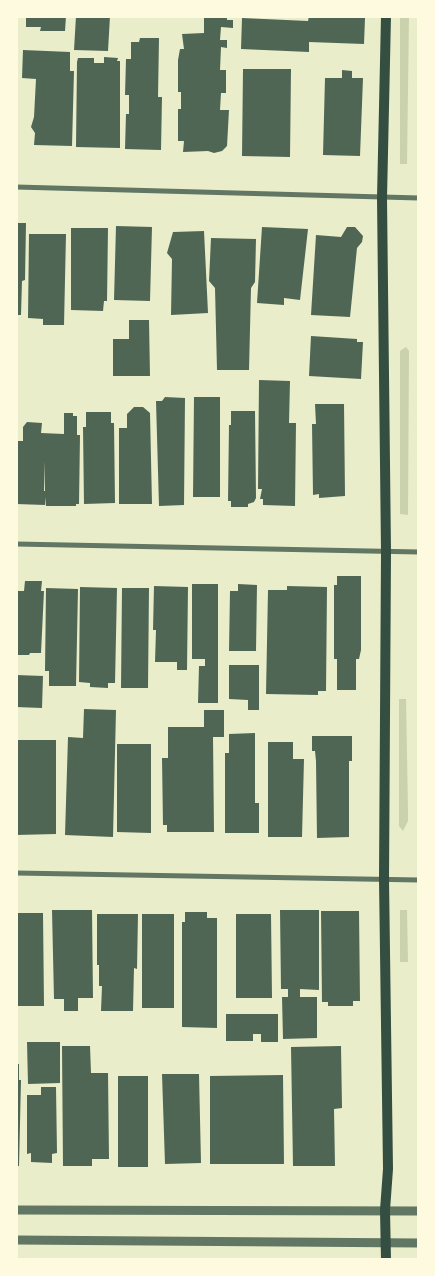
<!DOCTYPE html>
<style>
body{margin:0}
#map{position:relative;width:435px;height:1276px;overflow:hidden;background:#e9edc9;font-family:Karla,sans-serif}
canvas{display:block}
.frame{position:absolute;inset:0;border:18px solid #fefae0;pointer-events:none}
</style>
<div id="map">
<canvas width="435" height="1276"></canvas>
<div class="frame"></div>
</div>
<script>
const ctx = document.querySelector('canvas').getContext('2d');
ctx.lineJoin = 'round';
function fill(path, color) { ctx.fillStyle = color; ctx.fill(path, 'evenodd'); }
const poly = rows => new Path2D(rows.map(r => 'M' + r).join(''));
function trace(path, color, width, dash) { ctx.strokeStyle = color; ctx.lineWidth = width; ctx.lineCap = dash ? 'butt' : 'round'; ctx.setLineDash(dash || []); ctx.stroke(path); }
const green = poly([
 [400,16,409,16,407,164,400,164],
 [406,347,409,351,408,515,400,514,400,351],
 [399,699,406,699,408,811,408,821,403,831,399,826],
 [400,910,407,910,408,962,400,962]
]);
const building = poly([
 [26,16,66,16,65,31,40,31,41,27,26,27],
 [76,16,110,16,108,51,74,50],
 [309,16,365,18,364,44,309,42,309,52,241,49,242,18,308,21],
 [204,17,227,17,227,20,233,20,233,28,221,27,220,40,227,40,227,48,221,47,220,70,226,70,226,93,221,93,220,110,229,110,227,146,222,151,214,153,208,151,183,152,184,141,178,141,178,109,181,109,181,92,178,92,178,60,180,49,184,49,182,34,204,33],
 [140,38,159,38,158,97,162,97,161,150,125,149,126,114,129,114,129,95,125,95,126,59,131,59,131,42,139,42],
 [23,50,70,52,70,71,74,71,72,146,34,145,35,133,31,127,34,117,36,79,22,78],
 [16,55,18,55,18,77,16,77],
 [104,57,118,58,117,61,120,61,120,148,76,147,77,62,78,58,94,58,94,63,104,63],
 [243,69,291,69,290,157,242,156],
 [342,70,352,71,352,78,363,78,360,156,323,155,325,78,342,78],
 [16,223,26,223,25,280,22,281,21,315,16,315],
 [116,226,152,227,150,301,114,300],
 [262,227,308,229,300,300,284,298,284,305,257,303],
 [347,227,355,227,363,236,362,242,357,248,350,317,311,315,316,235,341,237],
 [71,228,108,228,107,301,104,301,103,311,71,310],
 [204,231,208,313,171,315,172,259,167,253,173,232],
 [29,234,66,234,64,325,43,325,43,319,28,318],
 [211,238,256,239,255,282,251,288,249,370,217,370,215,288,209,281],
 [129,320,149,320,150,376,113,376,113,339,129,339],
 [311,336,357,339,357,342,363,342,361,379,309,376],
 [259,380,290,381,289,423,296,423,295,506,263,505,263,499,260,499,262,489,258,489],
 [165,397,185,398,184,505,159,506,156,401,162,401],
 [194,397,220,397,220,497,193,497],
 [315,404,344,404,345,496,319,498,319,494,313,495,312,424,316,424],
 [134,407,143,407,150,413,152,504,119,504,119,428,127,428,127,414],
 [231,411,255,411,256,498,254,502,248,504,248,507,231,507,231,501,228,501,229,425,231,425],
 [86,412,111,412,111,423,114,423,115,503,84,504,83,427,86,427],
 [64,413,73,413,73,416,77,416,77,435,80,435,79,504,76,504,76,506,46,506,45,497,45,505,16,504,16,441,23,441,23,427,27,422,42,423,41,433,64,434],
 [45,461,45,491,44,491],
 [337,576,361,576,361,650,359,659,356,659,356,690,337,690,337,659,334,659,334,585,337,585],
 [25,581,42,581,41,591,44,591,41,653,30,653,29,655,16,655,16,591,24,591],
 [192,584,218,584,218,703,198,703,199,666,205,666,205,659,192,659],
 [238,584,257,585,256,651,229,651,230,591,238,591],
 [154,586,188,587,187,670,177,670,177,662,155,662,156,630,153,630],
 [287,586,327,587,326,691,318,691,318,695,266,694,268,590,287,590],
 [80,587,117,588,115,683,108,683,108,688,90,687,90,683,79,682],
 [46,588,78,589,76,686,49,686,49,671,45,671],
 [122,588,149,588,148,688,121,688],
 [229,665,259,665,259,710,248,710,248,700,229,699],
 [16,675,43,676,42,708,16,707],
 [84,709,116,710,113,837,65,835,68,737,83,738],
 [204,710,224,710,224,737,213,737,214,832,167,832,167,825,163,825,162,758,168,758,168,727,204,727],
 [255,733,255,803,259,803,259,833,225,833,225,753,229,753,229,734],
 [312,736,352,736,352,761,349,761,349,837,317,838,316,761,315,751,312,751],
 [16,740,56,740,56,834,16,835],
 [268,742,293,742,293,759,304,759,302,837,268,837],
 [117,744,151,744,151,833,117,832],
 [52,910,92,910,93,998,78,998,78,1011,64,1011,64,999,54,999],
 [280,910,319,910,319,990,300,989,300,997,317,997,317,1038,283,1039,282,997,288,997,288,989,281,989],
 [321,911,359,911,360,1001,353,1001,353,1006,328,1006,328,1002,322,1002],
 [185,912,207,912,207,918,217,918,217,1028,182,1027,182,922,185,922],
 [16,913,43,913,44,1006,16,1006],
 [97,914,138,914,137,969,134,968,133,1011,101,1011,102,986,99,986,99,965,97,965],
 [142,914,174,914,174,1008,142,1008],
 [236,914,271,914,272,998,236,998],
 [226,1014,278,1014,278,1042,261,1042,261,1034,253,1034,253,1041,226,1041],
 [27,1042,60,1042,60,1083,28,1084],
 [62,1046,90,1046,91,1073,108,1073,109,1159,92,1159,92,1166,63,1166],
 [341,1046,342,1108,334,1109,335,1166,293,1166,291,1047],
 [16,1064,19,1064,19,1080,21,1080,19,1166,16,1166],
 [162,1074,199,1074,201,1163,165,1164],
 [283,1075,284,1164,210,1164,210,1076],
 [118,1076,148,1076,148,1167,118,1167],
 [41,1087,56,1087,57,1153,52,1154,52,1163,31,1162,31,1153,27,1154,27,1095,41,1095]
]);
const minor = poly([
 [16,187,419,198],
 [16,544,419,552],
 [16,873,419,880]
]);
const tertiary = poly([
 [16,1210,419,1211],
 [16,1240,419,1243]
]);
const secondary = poly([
 [386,16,382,198,386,552,384,879,388,1169,385,1210,386,1260]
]);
fill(green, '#cad2ad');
fill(building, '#4f6655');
trace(minor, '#617663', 5);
trace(tertiary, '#617663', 9);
trace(secondary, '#344e41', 10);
</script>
